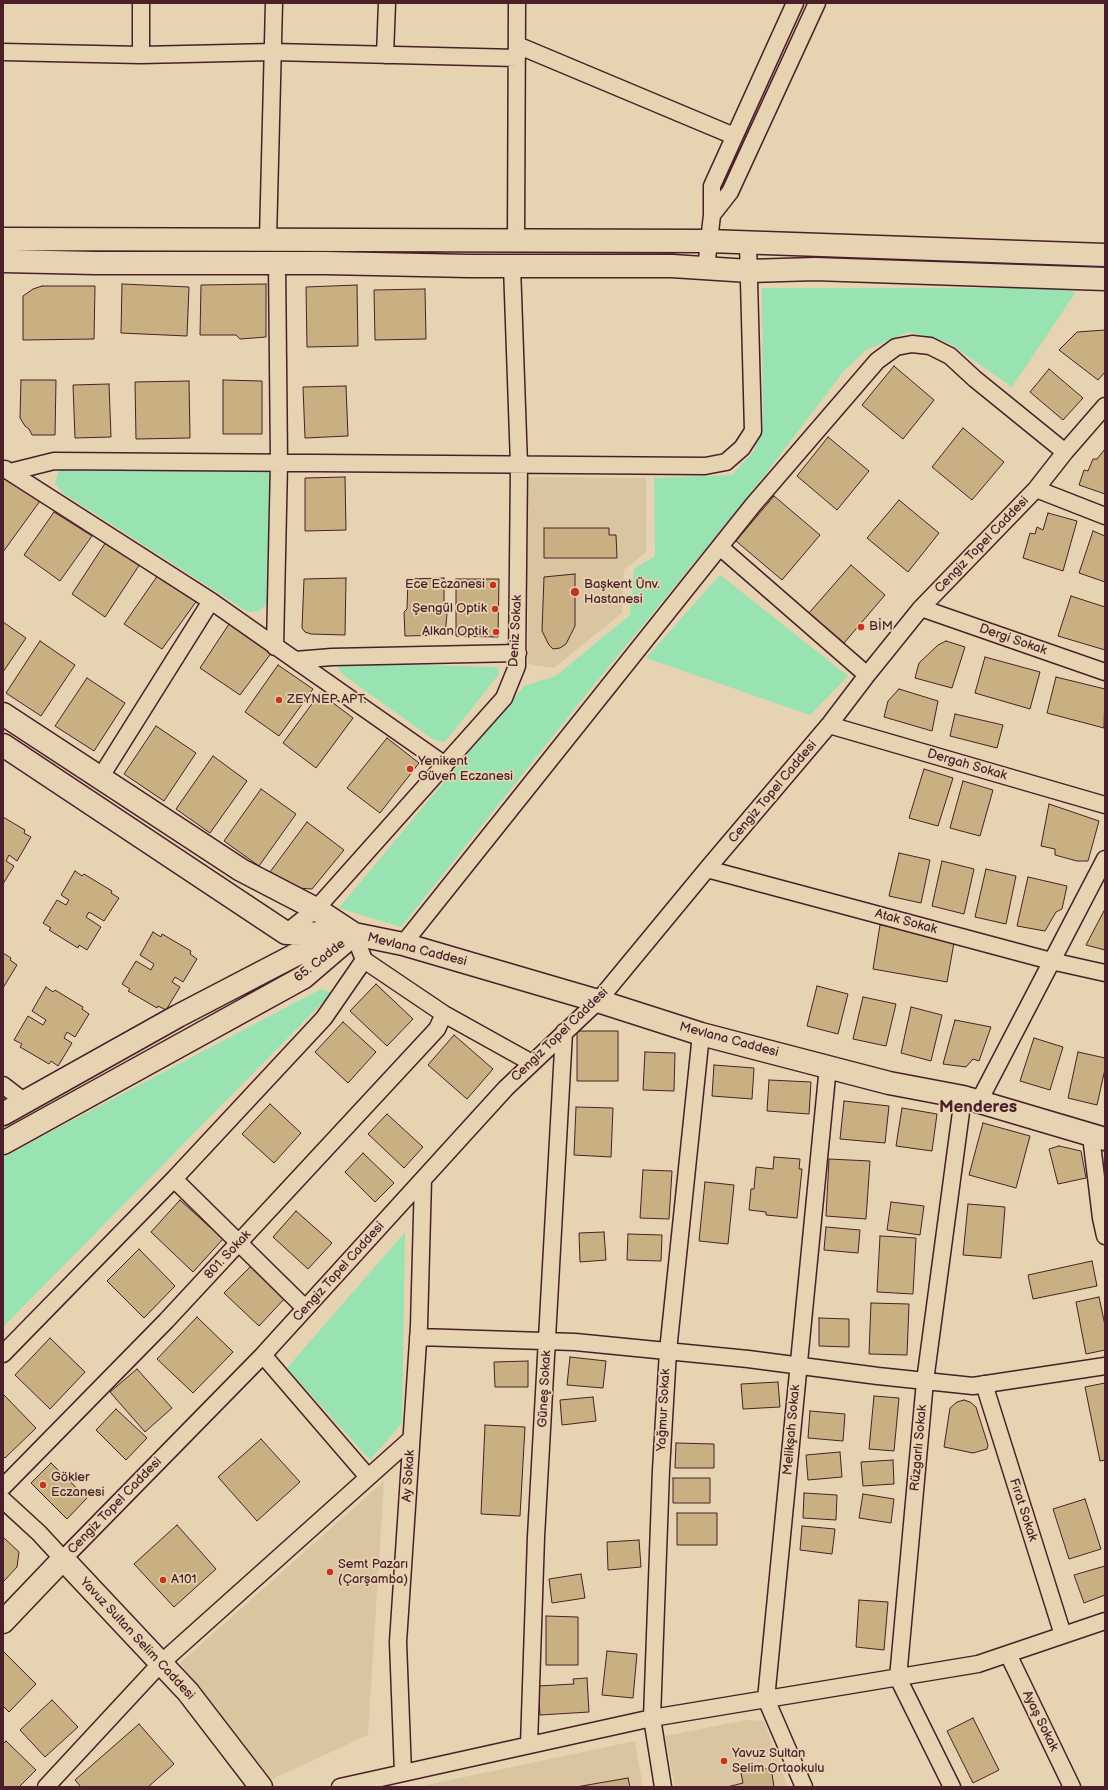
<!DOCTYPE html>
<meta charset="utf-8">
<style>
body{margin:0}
#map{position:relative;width:1108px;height:1790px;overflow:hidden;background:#e6d3b1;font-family:"Balsamiq Sans",sans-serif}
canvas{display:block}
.frame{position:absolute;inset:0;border:4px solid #4a1f2b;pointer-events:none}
</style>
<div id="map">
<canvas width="1108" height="1790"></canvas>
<div class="frame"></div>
</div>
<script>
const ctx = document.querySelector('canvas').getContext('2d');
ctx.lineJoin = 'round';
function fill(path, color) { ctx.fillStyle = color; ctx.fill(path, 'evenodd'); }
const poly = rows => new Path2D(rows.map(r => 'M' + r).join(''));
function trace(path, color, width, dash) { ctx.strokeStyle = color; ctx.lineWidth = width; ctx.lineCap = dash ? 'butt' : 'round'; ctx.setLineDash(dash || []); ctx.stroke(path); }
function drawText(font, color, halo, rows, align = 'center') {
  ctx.font = font + ' "Balsamiq Sans",sans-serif'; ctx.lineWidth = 3.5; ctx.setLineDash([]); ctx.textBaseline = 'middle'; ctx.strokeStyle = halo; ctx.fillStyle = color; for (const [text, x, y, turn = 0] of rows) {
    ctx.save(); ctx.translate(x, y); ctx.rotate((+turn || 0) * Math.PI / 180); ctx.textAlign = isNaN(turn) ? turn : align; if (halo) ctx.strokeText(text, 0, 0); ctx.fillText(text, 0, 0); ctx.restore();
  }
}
const built = poly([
 [527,477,646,478,646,552,624,570,622,613,554,668,528,664],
 [384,1481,368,1735,270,1780,180,1663],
 [746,1720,764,1721,788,1787,675,1787,665,1736],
 [635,1741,643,1787,417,1787]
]);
const green = poly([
 [762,288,1069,288,1075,293,1012,387,949,343,909,332,866,350,843,372,748,497,584,697,401,927,339,908,524,686,556,676,630,615,634,569,655,556,654,478,732,475,754,451,763,423],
 [258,467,270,472,271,483,269,597,266,604,259,611,248,612,64,494,55,484,58,472,66,469],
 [720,575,848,676,810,715,646,658],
 [343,663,498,667,499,674,445,742,434,740,341,673,338,668],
 [321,989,332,993,3,1327,3,1157],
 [405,1232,402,1423,370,1460,287,1368]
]);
const building = poly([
 [122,284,189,287,187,336,121,333,122,284],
 [266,284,266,337,240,339,236,335,200,335,201,285,266,284],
 [357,285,358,346,307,347,306,287,357,285],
 [42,286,95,286,94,339,23,340,23,296,33,289,42,286],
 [425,289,426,339,375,340,374,290,425,289],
 [1105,330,1105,372,1098,380,1059,350,1077,332,1105,330],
 [894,366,934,400,903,439,862,405,894,366],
 [1049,369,1083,398,1063,420,1030,392,1049,369],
 [21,380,56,380,55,435,32,435,29,429,25,426,20,418,21,380],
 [223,380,262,381,262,434,223,434,223,380],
 [189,381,190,438,136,439,135,382,189,381],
 [109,384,111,437,75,438,73,385,109,384],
 [346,386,348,436,305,438,303,387,346,386],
 [963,428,1004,462,972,500,932,467,963,428],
 [828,437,869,471,837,510,797,476,828,437],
 [1105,449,1105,494,1079,485,1084,470,1088,471,1093,459,1097,459,1105,449],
 [345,477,346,530,305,531,305,478,345,477],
 [3,478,40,501,3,552,3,478],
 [774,496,820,535,782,580,736,541,774,496],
 [899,500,939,533,908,572,867,538,899,500],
 [54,512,92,536,60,581,24,555,54,512],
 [1048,513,1077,521,1063,571,1023,558,1030,533,1035,534,1037,527,1043,530,1048,513],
 [544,528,609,528,609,535,616,535,617,558,544,558,544,528],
 [1093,531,1105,536,1105,582,1079,573,1093,531],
 [106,542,140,564,105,617,72,594,106,542],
 [851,565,885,595,844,643,809,613,851,565],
 [575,574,575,626,566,644,560,648,553,649,549,645,542,631,544,577,575,574],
 [158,575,198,599,162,649,124,624,158,575],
 [346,578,345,635,311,634,305,632,302,628,304,579,346,578],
 [444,578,444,611,447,614,445,635,405,636,404,612,407,609,408,579,444,578],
 [456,579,499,579,498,637,456,636,456,579],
 [1071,596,1105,607,1105,650,1058,636,1071,596],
 [231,621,272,652,240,695,200,668,231,621],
 [3,622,26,638,3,672,3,622],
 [40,641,75,665,41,716,6,693,40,641],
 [946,641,965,647,952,688,915,678,919,663,938,645,946,641],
 [985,657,1040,672,1030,709,975,693,985,657],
 [278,665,313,689,279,736,245,712,278,665],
 [1056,677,1105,689,1104,728,1047,713,1056,677],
 [87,678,125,703,94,751,55,726,87,678],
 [899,689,938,701,932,731,884,717,888,701,899,689],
 [320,693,353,718,316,768,283,743,320,693],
 [955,714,1003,725,997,748,950,736,955,714],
 [156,726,196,753,164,801,124,774,156,726],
 [387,738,419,763,380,813,347,788,387,738],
 [213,756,247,781,210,833,176,809,213,756],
 [924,769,953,778,938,826,909,818,924,769],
 [963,781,993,790,980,836,950,828,963,781],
 [261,789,296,814,259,866,224,841,261,789],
 [1049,804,1099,821,1088,861,1077,861,1055,855,1055,849,1041,846,1049,804],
 [3,817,25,830,24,833,31,837,17,861,9,855,6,861,14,866,3,884,3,817],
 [307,822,344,850,312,889,297,888,270,872,307,822],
 [899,853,930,860,921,903,889,896,899,853],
 [942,861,974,869,964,914,932,906,942,861],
 [986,869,1016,876,1006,924,975,917,986,869],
 [75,871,82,876,84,874,112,891,111,893,119,898,104,921,89,912,86,917,101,927,87,950,79,945,78,948,49,930,51,928,43,923,57,900,66,905,69,900,61,895,75,871],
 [1028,877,1067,886,1062,909,1056,912,1045,931,1017,926,1028,877],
 [1105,909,1105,950,1086,945,1105,909],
 [880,925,955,937,947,982,873,969,880,925],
 [153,932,161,937,162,934,191,951,190,954,197,959,183,982,175,977,172,982,180,987,166,1010,158,1006,157,1008,128,991,130,989,122,984,136,961,151,970,154,964,140,955,153,932],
 [3,953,11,958,10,960,17,965,3,988,3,953],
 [376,984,413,1019,387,1046,350,1011,376,984],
 [817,986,848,994,838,1034,807,1026,817,986],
 [46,987,53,992,55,990,83,1007,82,1009,89,1014,75,1037,67,1032,64,1038,72,1043,58,1066,51,1061,49,1064,20,1047,22,1044,14,1040,28,1016,43,1025,46,1020,32,1011,46,987],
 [863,997,896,1004,886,1046,853,1039,863,997],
 [911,1007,942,1015,931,1061,901,1053,911,1007],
 [955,1020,991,1027,979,1061,973,1059,966,1067,943,1064,955,1020],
 [343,1022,376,1052,348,1083,315,1052,343,1022],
 [577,1031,618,1031,618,1081,577,1081,577,1031],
 [454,1035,493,1069,467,1099,428,1065,454,1035],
 [1034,1038,1063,1047,1050,1090,1020,1081,1034,1038],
 [645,1052,675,1053,674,1091,643,1090,645,1052],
 [1078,1052,1105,1058,1105,1069,1097,1105,1068,1098,1078,1052],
 [714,1065,754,1068,752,1099,712,1096,714,1065],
 [769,1080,811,1082,809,1114,767,1111,769,1080],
 [844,1101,889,1106,885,1143,840,1139,844,1101],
 [270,1104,301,1133,274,1163,242,1134,270,1104],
 [576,1107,613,1108,611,1157,574,1155,576,1107],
 [902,1108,937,1114,932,1151,896,1146,902,1108],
 [387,1114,423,1147,404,1168,368,1134,387,1114],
 [983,1123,1030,1136,1016,1188,969,1175,983,1123],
 [1059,1146,1081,1151,1086,1178,1058,1184,1049,1149,1059,1146],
 [363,1153,394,1183,375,1202,345,1172,363,1153],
 [774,1157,800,1159,799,1169,802,1169,797,1218,766,1215,766,1212,749,1210,751,1189,754,1189,756,1167,773,1169,774,1157],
 [829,1159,870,1161,866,1219,826,1216,829,1159],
 [643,1170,672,1171,669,1219,640,1218,643,1170],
 [705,1182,734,1185,728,1244,699,1241,705,1182],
 [180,1200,223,1239,193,1272,151,1232,180,1200],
 [891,1202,924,1206,920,1235,887,1230,891,1202],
 [968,1204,1005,1207,1001,1258,963,1255,968,1204],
 [296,1211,332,1243,308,1269,273,1237,296,1211],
 [826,1227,860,1230,858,1253,824,1250,826,1227],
 [604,1232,606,1260,580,1262,579,1233,604,1232],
 [628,1234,662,1235,661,1261,627,1260,628,1234],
 [880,1236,916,1238,913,1294,877,1292,880,1236],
 [139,1249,175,1286,144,1318,107,1281,139,1249],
 [1092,1261,1097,1286,1033,1299,1028,1275,1092,1261],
 [252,1265,286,1297,259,1326,224,1293,252,1265],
 [1099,1297,1105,1325,1105,1350,1086,1354,1076,1302,1099,1297],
 [871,1303,909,1304,907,1355,869,1354,871,1303],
 [197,1317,233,1352,193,1393,157,1359,197,1317],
 [819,1318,849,1319,849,1347,819,1346,819,1318],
 [50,1338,85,1372,50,1409,15,1375,50,1338],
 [570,1357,606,1361,603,1388,567,1385,570,1357],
 [528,1361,528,1387,495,1387,494,1362,528,1361],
 [137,1369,172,1408,145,1432,110,1392,137,1369],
 [778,1382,780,1407,743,1409,741,1384,778,1382],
 [1105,1383,1105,1460,1100,1461,1085,1387,1105,1383],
 [3,1394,36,1428,5,1458,3,1456,3,1394],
 [874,1396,899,1398,894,1451,869,1449,874,1396],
 [593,1397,596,1421,562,1425,560,1400,593,1397],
 [964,1400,970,1402,976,1407,988,1445,987,1449,973,1453,944,1447,950,1408,957,1402,964,1400],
 [116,1409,147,1438,126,1460,96,1430,116,1409],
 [810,1411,845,1414,843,1441,808,1438,810,1411],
 [485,1425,525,1427,520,1516,481,1514,485,1425],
 [261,1439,300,1482,257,1521,218,1477,261,1439],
 [676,1443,714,1444,714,1468,675,1468,676,1443],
 [840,1452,842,1477,808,1480,806,1455,840,1452],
 [893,1460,894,1484,863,1486,861,1462,893,1460],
 [51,1463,87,1498,67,1519,31,1483,51,1463],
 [673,1478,710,1478,710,1503,673,1503,673,1478],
 [804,1493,837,1495,836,1520,803,1518,804,1493],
 [863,1494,894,1499,891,1523,859,1518,863,1494],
 [1085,1499,1101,1549,1069,1559,1053,1509,1085,1499],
 [677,1513,717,1513,717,1545,677,1545,677,1513],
 [177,1525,216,1569,174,1607,134,1564,177,1525],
 [802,1526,835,1529,832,1554,800,1550,802,1526],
 [3,1537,19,1552,17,1567,3,1582,3,1537],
 [639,1540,641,1567,608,1570,607,1542,639,1540],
 [1105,1566,1105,1595,1084,1603,1074,1575,1105,1566],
 [581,1574,585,1598,552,1603,549,1579,581,1574],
 [859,1600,888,1602,884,1650,856,1647,859,1600],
 [546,1616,578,1617,578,1665,546,1665,546,1616],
 [3,1651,36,1684,9,1712,3,1706,3,1651],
 [607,1651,637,1654,633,1698,602,1695,607,1651],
 [587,1678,589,1712,540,1715,538,1686,574,1684,573,1679,587,1678],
 [52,1700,78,1727,45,1757,20,1730,52,1700],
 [973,1718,999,1770,973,1783,947,1731,973,1718],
 [139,1724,174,1764,148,1787,81,1787,75,1780,139,1724],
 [6,1741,36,1770,19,1787,3,1787,3,1744,6,1741],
 [771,1768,774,1787,727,1787,743,1783,741,1773,771,1768],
 [628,1778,630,1787,576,1787,628,1778]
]);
const street = poly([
 [517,45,734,136],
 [3,52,141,55,273,52,517,58],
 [141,55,141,3],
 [385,55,387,3],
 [712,215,730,192,817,3],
 [268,239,274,3],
 [516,240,517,3],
 [706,268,712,215,712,186,795,3],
 [5,469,211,601,445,765],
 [10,472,54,461,705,466,726,462,742,448,753,431,748,243],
 [1036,489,1105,516],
 [720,547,867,675],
 [921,608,1105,672],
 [275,647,279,463,277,263],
 [295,660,332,657,518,653],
 [829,725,1105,805],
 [100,778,211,601],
 [707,869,1051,961,1105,973],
 [286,933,316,909,504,698,517,666,519,465,512,266],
 [403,944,753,505,877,361,896,347,912,344,930,346,950,356,975,379,1065,452],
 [364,960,444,1014,532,1063],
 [3,1085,25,1102],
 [978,1103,1105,859],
 [1091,1136,1101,1218,1105,1236],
 [174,1179,305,1308],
 [418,1337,575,1342,748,1359,878,1376,973,1386,1105,1366],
 [3,1354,174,1179,324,1018,364,960,354,934],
 [263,1355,368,1477],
 [984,1384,1063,1635],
 [3,1487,166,1321,437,1029,444,1014],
 [3,1500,39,1533,63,1559,263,1355,506,1088,598,1001,707,869,829,725,867,675,921,608,1036,489,1065,452,1105,406],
 [1008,1654,1072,1787],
 [529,1745,536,1537,564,1032],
 [403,1773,398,1642,419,1326,423,1179],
 [46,1787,161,1663,411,1439],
 [340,1787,652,1718,978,1664,1105,1621],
 [663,1787,652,1718,661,1470,668,1351,701,1034],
 [804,1787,766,1699,828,1066],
 [952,1787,898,1678,925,1381,963,1097]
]);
const secondary = poly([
 [3,239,708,241,1105,255],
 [3,261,96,263,326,263,469,266,672,266,749,271,815,269,1105,279],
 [3,714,241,870,316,909,354,934],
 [3,745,286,933,354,934,403,944,598,1001,701,1034,889,1083,963,1097,1105,1139],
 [3,1114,178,1016,299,953,340,939],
 [3,1143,304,977,354,934],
 [3,1622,63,1559,188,1692,261,1787]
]);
const markers = [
 [493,585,4,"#c8321e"],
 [575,592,5,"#c8321e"],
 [495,609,4,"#c8321e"],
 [861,627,4,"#c8321e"],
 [496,632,4,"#c8321e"],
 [279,700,4,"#c8321e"],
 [410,769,4,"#c8321e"],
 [43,1485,4,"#c8321e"],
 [330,1572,4,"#c8321e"],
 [163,1580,4,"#c8321e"],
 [724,1761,4,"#c8321e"]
];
const streetNames = [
 ["Cengiz Topel Caddesi",982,545,-46],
 ["Deniz Sokak",516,631,-87],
 ["Dergi Sokak",1013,640,19],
 ["Dergah Sokak",967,765,16],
 ["Cengiz Topel Caddesi",773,792,-50],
 ["Atak Sokak",906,922,15],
 ["Mevlana Caddesi",417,950,14],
 ["65. Cadde",320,961,-38],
 ["Cengiz Topel Caddesi",560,1035,-44],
 ["Mevlana Caddesi",729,1040,15],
 ["801. Sokak",228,1255,-47],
 ["Cengiz Topel Caddesi",339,1272,-48],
 ["Güneş Sokak",545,1389,-87],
 ["Yağmur Sokak",664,1410,-87],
 ["Melikşah Sokak",792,1430,-85],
 ["Rüzgarlı Sokak",919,1448,-85],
 ["Ay Sokak",409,1476,-86],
 ["Cengiz Topel Caddesi",115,1506,-46],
 ["Fırat Sokak",1023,1510,72],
 ["Yavuz Sultan Selim Caddesi",137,1639,47],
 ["Ayaş Sokak",1040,1721,64]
];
const poiNames = [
 ["Ece Eczanesi",485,585,"right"],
 ["Başkent Ünv.",584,585],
 ["Hastanesi",584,600],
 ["Şengül Optik",487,609,"right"],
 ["BİM",869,627],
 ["Alkan Optik",488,632,"right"],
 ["ZEYNEP APT.",287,700],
 ["Yenikent",418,762],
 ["Güven Eczanesi",418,777],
 ["Gökler",51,1478],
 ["Eczanesi",51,1493],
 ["Semt Pazarı",338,1565],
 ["(Çarşamba)",338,1580],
 ["A101",171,1580],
 ["Yavuz Sultan",732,1754],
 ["Selim Ortaokulu",732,1769]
];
const districtNames = [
 ["Menderes",978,1108]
];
fill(built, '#dac5a1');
fill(green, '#99e2b1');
fill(building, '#c9b082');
trace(building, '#4a1f2b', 1);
trace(street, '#4a1f2b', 19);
trace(secondary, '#4a1f2b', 25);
trace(street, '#e6d3b1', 16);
trace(secondary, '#e6d3b1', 22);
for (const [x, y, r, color] of markers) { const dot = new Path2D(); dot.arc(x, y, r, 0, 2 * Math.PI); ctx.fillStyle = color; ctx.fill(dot); trace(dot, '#e6d3b1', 1.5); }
drawText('13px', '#4a1f2b', '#e6d3b1', streetNames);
drawText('13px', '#4a1f2b', '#e6d3b1', poiNames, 'left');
drawText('bold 17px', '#4a1f2b', '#e6d3b1', districtNames);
</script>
